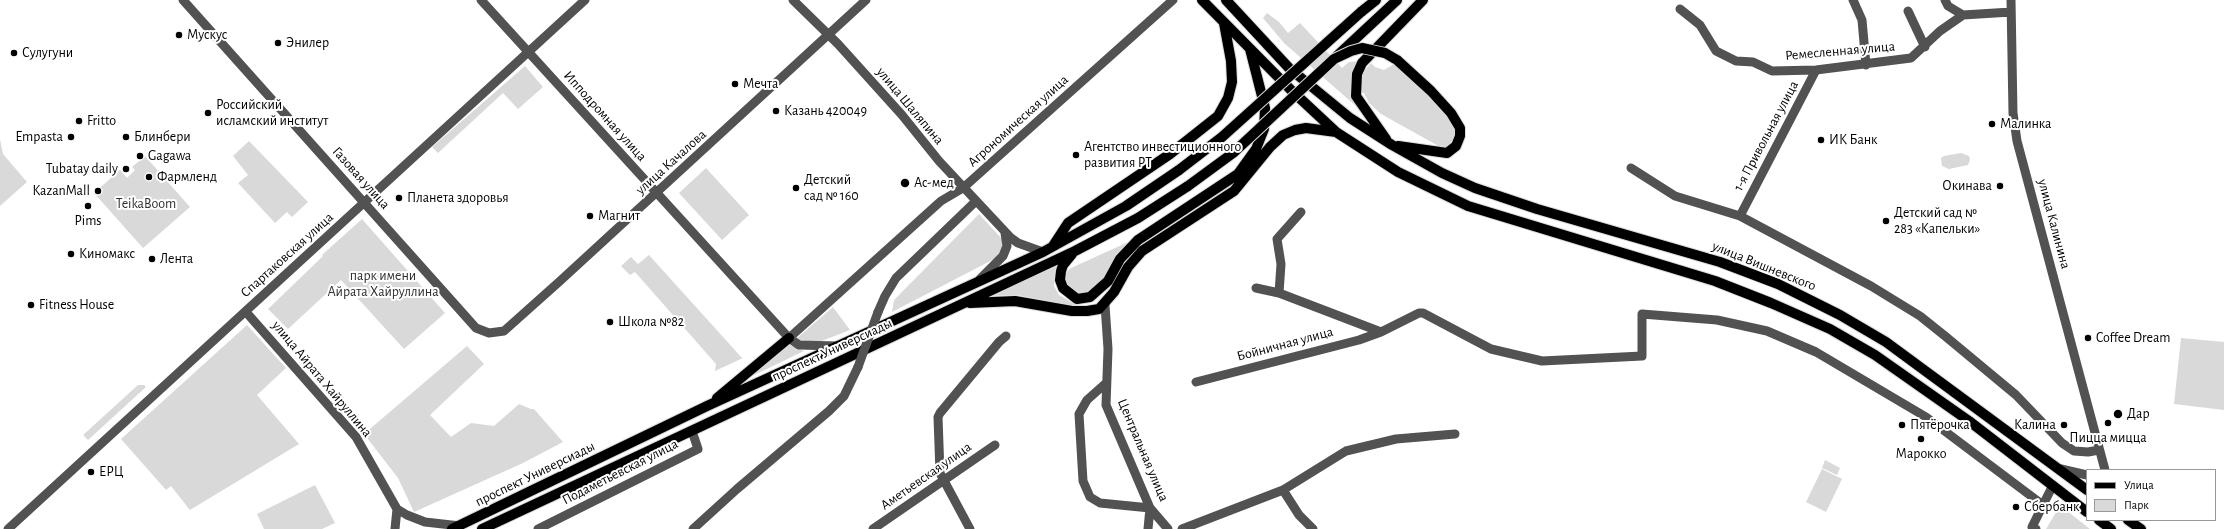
<!DOCTYPE html>
<meta charset="utf-8">
<style>
body{margin:0}
#map{position:relative;width:2224px;height:529px;overflow:hidden;background:#fff;font-family:"Alegreya Sans",sans-serif}
canvas{display:block}
.legend{position:absolute;left:2086px;top:469px;width:130px;height:52px;box-sizing:border-box;background:#fff;border:1px solid #999;margin:0;padding:5px 7px;list-style:none;font-size:12px;color:#000}
.legend li{display:flex;align-items:center;gap:8px;height:20px}
.legend b{width:20px;border:1px solid #999}
</style>
<div id="map">
<canvas width="2224" height="529"></canvas>
<ul class="legend">
<li><b style="height:5px;background:#000"></b>Улица</li>
<li><b style="height:11px;background:#d9d9d9"></b>Парк</li>
</ul>
</div>
<script>
const ctx = document.querySelector('canvas').getContext('2d');
ctx.lineJoin = 'round';
function fill(path, color) { ctx.fillStyle = color; ctx.fill(path, 'evenodd'); }
const poly = rows => new Path2D(rows.map(r => 'M' + r).join(''));
function trace(path, color, width, dash) { ctx.strokeStyle = color; ctx.lineWidth = width; ctx.lineCap = dash ? 'butt' : 'round'; ctx.setLineDash(dash || []); ctx.stroke(path); }
function drawText(font, color, halo, rows, align = 'center') {
  ctx.font = font + ' "Alegreya Sans",sans-serif'; ctx.lineWidth = 4; ctx.setLineDash([]); ctx.textBaseline = 'middle'; ctx.strokeStyle = halo; ctx.fillStyle = color; for (const [text, x, y, turn = 0] of rows) {
    ctx.save(); ctx.translate(x, y); ctx.rotate((+turn || 0) * Math.PI / 180); ctx.textAlign = isNaN(turn) ? turn : align; if (halo) ctx.strokeText(text, 0, 0); ctx.fillText(text, 0, 0); ctx.restore();
  }
}
const green = poly([
 [1267,13,1279,22,1288,33,1300,23,1342,68,1349,62,1362,61,1351,88,1352,96,1357,107,1284,43,1263,18],
 [1371,63,1375,67,1384,70,1394,64,1430,97,1457,126,1457,139,1444,149,1381,114,1369,103,1364,93,1360,92,1359,83,1362,74],
 [525,66,543,87,518,109,503,93,438,153,432,147],
 [0,139,3,154,27,182,0,206],
 [249,141,308,202,292,217,287,212,275,223,238,183,248,175,233,156],
 [1961,153,1969,156,1970,160,1968,165,1949,169,1942,166,1941,158,1944,156],
 [145,156,190,207,143,248,94,193,120,170,127,178,135,170,132,167],
 [706,168,749,215,722,240,679,193],
 [979,214,1003,240,1004,248,1000,256,892,312,894,300],
 [362,219,445,313,404,349,341,280,288,329,268,309,323,256,322,255],
 [1135,239,1119,255,1097,288,1088,294,1077,294,1067,286,1064,280,1065,273,1071,268],
 [649,255,742,358,743,358,715,371,716,364,635,272,630,275,621,266,631,257,638,264],
 [1059,265,1055,271,1054,286,1059,295,1081,308,1017,295,989,296],
 [833,307,850,330,814,344,800,342,796,339],
 [247,325,286,368,257,395,299,444,190,510,171,486,166,490,121,439],
 [2181,338,2224,342,2224,410,2174,404],
 [787,344,804,351,746,379],
 [467,346,484,364,430,415,451,437,471,423,494,426,519,404,531,409,534,409,563,442,523,463,414,512,398,478,364,434],
 [138,385,144,385,146,387,88,440,83,435],
 [1825,460,1840,468,1837,475,1822,468],
 [1822,469,1842,479,1826,512,1806,502],
 [315,485,335,523,322,529,264,529,257,514],
 [2062,507,2090,529,2046,529,2058,509]
]);
const minor = poly([
 [183,0,476,328,489,333,504,331,560,281,866,0],
 [481,0,789,338,799,345,837,346],
 [793,0,838,44,902,115,939,161,1011,238,1018,243,1043,252],
 [1853,0,1862,20,1866,65],
 [1945,0,1948,6,1963,15],
 [2011,0,2013,113,2017,141,2105,470],
 [1680,9,1700,25,1716,51,1736,61,1753,62,1772,71,1816,70,1911,58,1940,31,1963,15,2011,12],
 [1908,11,1925,47],
 [1631,168,1675,196,1740,216,1871,286,1920,316,1945,336,2016,395,2062,443,2074,451,2088,452,2099,450],
 [1740,216,1816,70],
 [980,279,1003,256,1007,246,1005,233],
 [1256,288,1279,293,1381,332],
 [1279,293,1281,264,1277,239,1301,212],
 [1105,305,1108,349,1106,405,1150,508,1168,529],
 [246,312,356,437,397,509,407,515,425,522,460,526],
 [878,312,885,296,896,278,975,202],
 [789,338,941,201,963,188,1173,0],
 [1196,382,1359,340,1381,332,1419,313,1423,313,1491,349,1542,361,1642,356,1642,314,1717,320,1767,331,1816,352,1926,417,2043,505],
 [1105,384,1087,400,1079,414,1083,481,1090,497,1100,503,1150,508,1148,529],
 [2061,469,2087,475],
 [1283,490,1299,515,1313,529],
 [8,529,585,0],
 [395,529,397,509],
 [538,529,698,449,692,431],
 [693,529,737,489,829,411,844,396,858,367],
 [873,529,995,445],
 [970,529,940,473,938,417,940,413,999,342,1006,336],
 [1182,529,1283,490,1346,451,1396,439,1455,434],
 [2036,529,2032,527,2052,487]
]);
const major = poly([
 [1202,0,1291,90,1336,132,1398,172,1468,206,1715,281,1771,303,1830,329,1875,355,1969,421,2087,512],
 [1226,0,1289,68,1350,118,1392,145,1442,173,1475,188,1537,209,1720,262,1778,284,1840,315,1886,342,2087,490],
 [1361,12,1376,0],
 [1337,56,1397,0],
 [1397,60,1431,91,1451,113,1460,128,1460,136,1456,146,1447,153,1398,146],
 [1386,139,1356,96,1357,74,1362,63,1423,0],
 [1053,246,1068,223,1170,154,1218,116,1228,98,1232,82,1231,61,1224,23],
 [1072,254,1063,265,1061,271,1060,280,1063,288,1077,299,1090,297,1108,281,1120,259,1138,240,1238,174,1256,149,1264,129,1265,108,1250,49],
 [970,303,1015,301,1072,311,1087,311,1099,309,1114,292,1128,267,1142,251,1234,191,1270,147,1283,135,1295,130,1306,128,1336,132],
 [717,398,789,338],
 [2099,520,2111,529],
 [2128,520,2141,529],
 [452,529,707,406,1043,252,1126,206,1179,170],
 [482,529,1075,251,1138,218,1188,186]
]);
const minorBridge = poly([
 [858,367,878,312]
]);
const majorBridge = poly([
 [1179,170,1222,137,1361,12],
 [1188,186,1233,153,1334,59,1351,51,1362,48,1385,53,1397,60]
]);
const markers = [
 [179,35,4,"#000"],
 [278,43,4,"#000"],
 [14,53,4,"#000"],
 [735,84,4,"#000"],
 [776,111,4,"#000"],
 [208,113,4,"#000"],
 [79,121,4,"#000"],
 [1992,124,4,"#000"],
 [71,137,4,"#000"],
 [126,137,4,"#000"],
 [1821,140,4,"#000"],
 [1076,155,4,"#000"],
 [140,156,4,"#000"],
 [126,169,4,"#000"],
 [149,177,4,"#000"],
 [905,183,5,"#000"],
 [2000,186,4,"#000"],
 [796,188,4,"#000"],
 [98,191,4,"#000"],
 [399,198,4,"#000"],
 [88,206,4,"#000"],
 [590,216,4,"#000"],
 [1886,221,4,"#000"],
 [71,254,4,"#000"],
 [152,259,4,"#000"],
 [31,305,4,"#000"],
 [610,322,4,"#000"],
 [2088,338,4,"#000"],
 [2118,414,5,"#000"],
 [2108,423,4,"#000"],
 [1902,425,4,"#000"],
 [2064,425,4,"#000"],
 [1921,439,4,"#000"],
 [91,472,4,"#000"],
 [2016,507,4,"#000"]
];
const poiNames = [
 ["Мускус",187,35],
 ["Энилер",286,43],
 ["Сулугуни",22,53],
 ["Мечта",743,84],
 ["Российский",216,105],
 ["исламский институт",216,121],
 ["Казань 420049",784,111],
 ["Fritto",87,121],
 ["Малинка",2000,124],
 ["Empasta",63,137,"right"],
 ["Блинбери",134,137],
 ["ИК Банк",1829,140],
 ["Агентство инвестиционного",1084,147],
 ["развития РТ",1084,163],
 ["Gagawa",148,156],
 ["Tubatay daily",118,169,"right"],
 ["Фармленд",157,177],
 ["Детский",804,180],
 ["сад № 160",804,196],
 ["Ас-мед",914,183],
 ["Окинава",1992,186,"right"],
 ["KazanMall",90,191,"right"],
 ["Планета здоровья",407,198],
 ["Детский сад №",1894,213],
 ["283 «Капельки»",1894,229],
 ["Магнит",598,216],
 ["Pims",88,221,"center"],
 ["Киномакс",79,254],
 ["Лента",160,259],
 ["Fitness House",39,305],
 ["Школа №82",618,322],
 ["Coffee Dream",2096,338],
 ["Дар",2127,414],
 ["Пятёрочка",1910,425],
 ["Калина",2056,425,"right"],
 ["Пицца мицца",2108,438,"center"],
 ["Марокко",1921,454,"center"],
 ["ЕРЦ",99,472],
 ["Сбербанк",2024,507]
];
const streetNames = [
 ["Ремесленная улица",1840,51,-5],
 ["улица Шаляпина",910,106,50],
 ["Ипподромная улица",605,116,48],
 ["Агрономическая улица",1018,121,-42],
 ["1-я Привольная улица",1766,136,-62],
 ["улица Качалова",671,162,-42],
 ["Газовая улица",361,178,48],
 ["улица Калинина",2054,224,75],
 ["Спартаковская улица",287,255,-42],
 ["улица Вишневского",1764,266,22],
 ["Бойничная улица",1285,344,-15],
 ["проспект Универсиады",832,350,-25],
 ["улица Айрата Хайруллина",322,379,50],
 ["Центральная улица",1143,450,67],
 ["Подаметьевская улица",620,472,-27],
 ["проспект Универсиады",535,474,-26],
 ["Аметьевская улица",926,476,-35]
];
const parkNames = [
 ["TeikaBoom",146,204],
 ["парк имени",383,276],
 ["Айрата Хайруллина",383,292]
];
fill(green, '#d9d9d9');
trace(major, '#dbdbdb', 12);
trace(minor, '#525252', 9);
trace(major, '#000', 10);
trace(majorBridge, '#dbdbdb', 12, []);
trace(minorBridge, '#525252', 9);
trace(majorBridge, '#000', 10);
for (const [x, y, r, color] of markers) { const dot = new Path2D(); dot.arc(x, y, r, 0, 2 * Math.PI); ctx.fillStyle = color; ctx.fill(dot); trace(dot, '#fff', 1.5); }
drawText('14px', '#000', '#fff', poiNames, 'left');
drawText('14px', '#000', '#fff', streetNames);
drawText('14px', '#303030', '#fff', parkNames);
</script>
